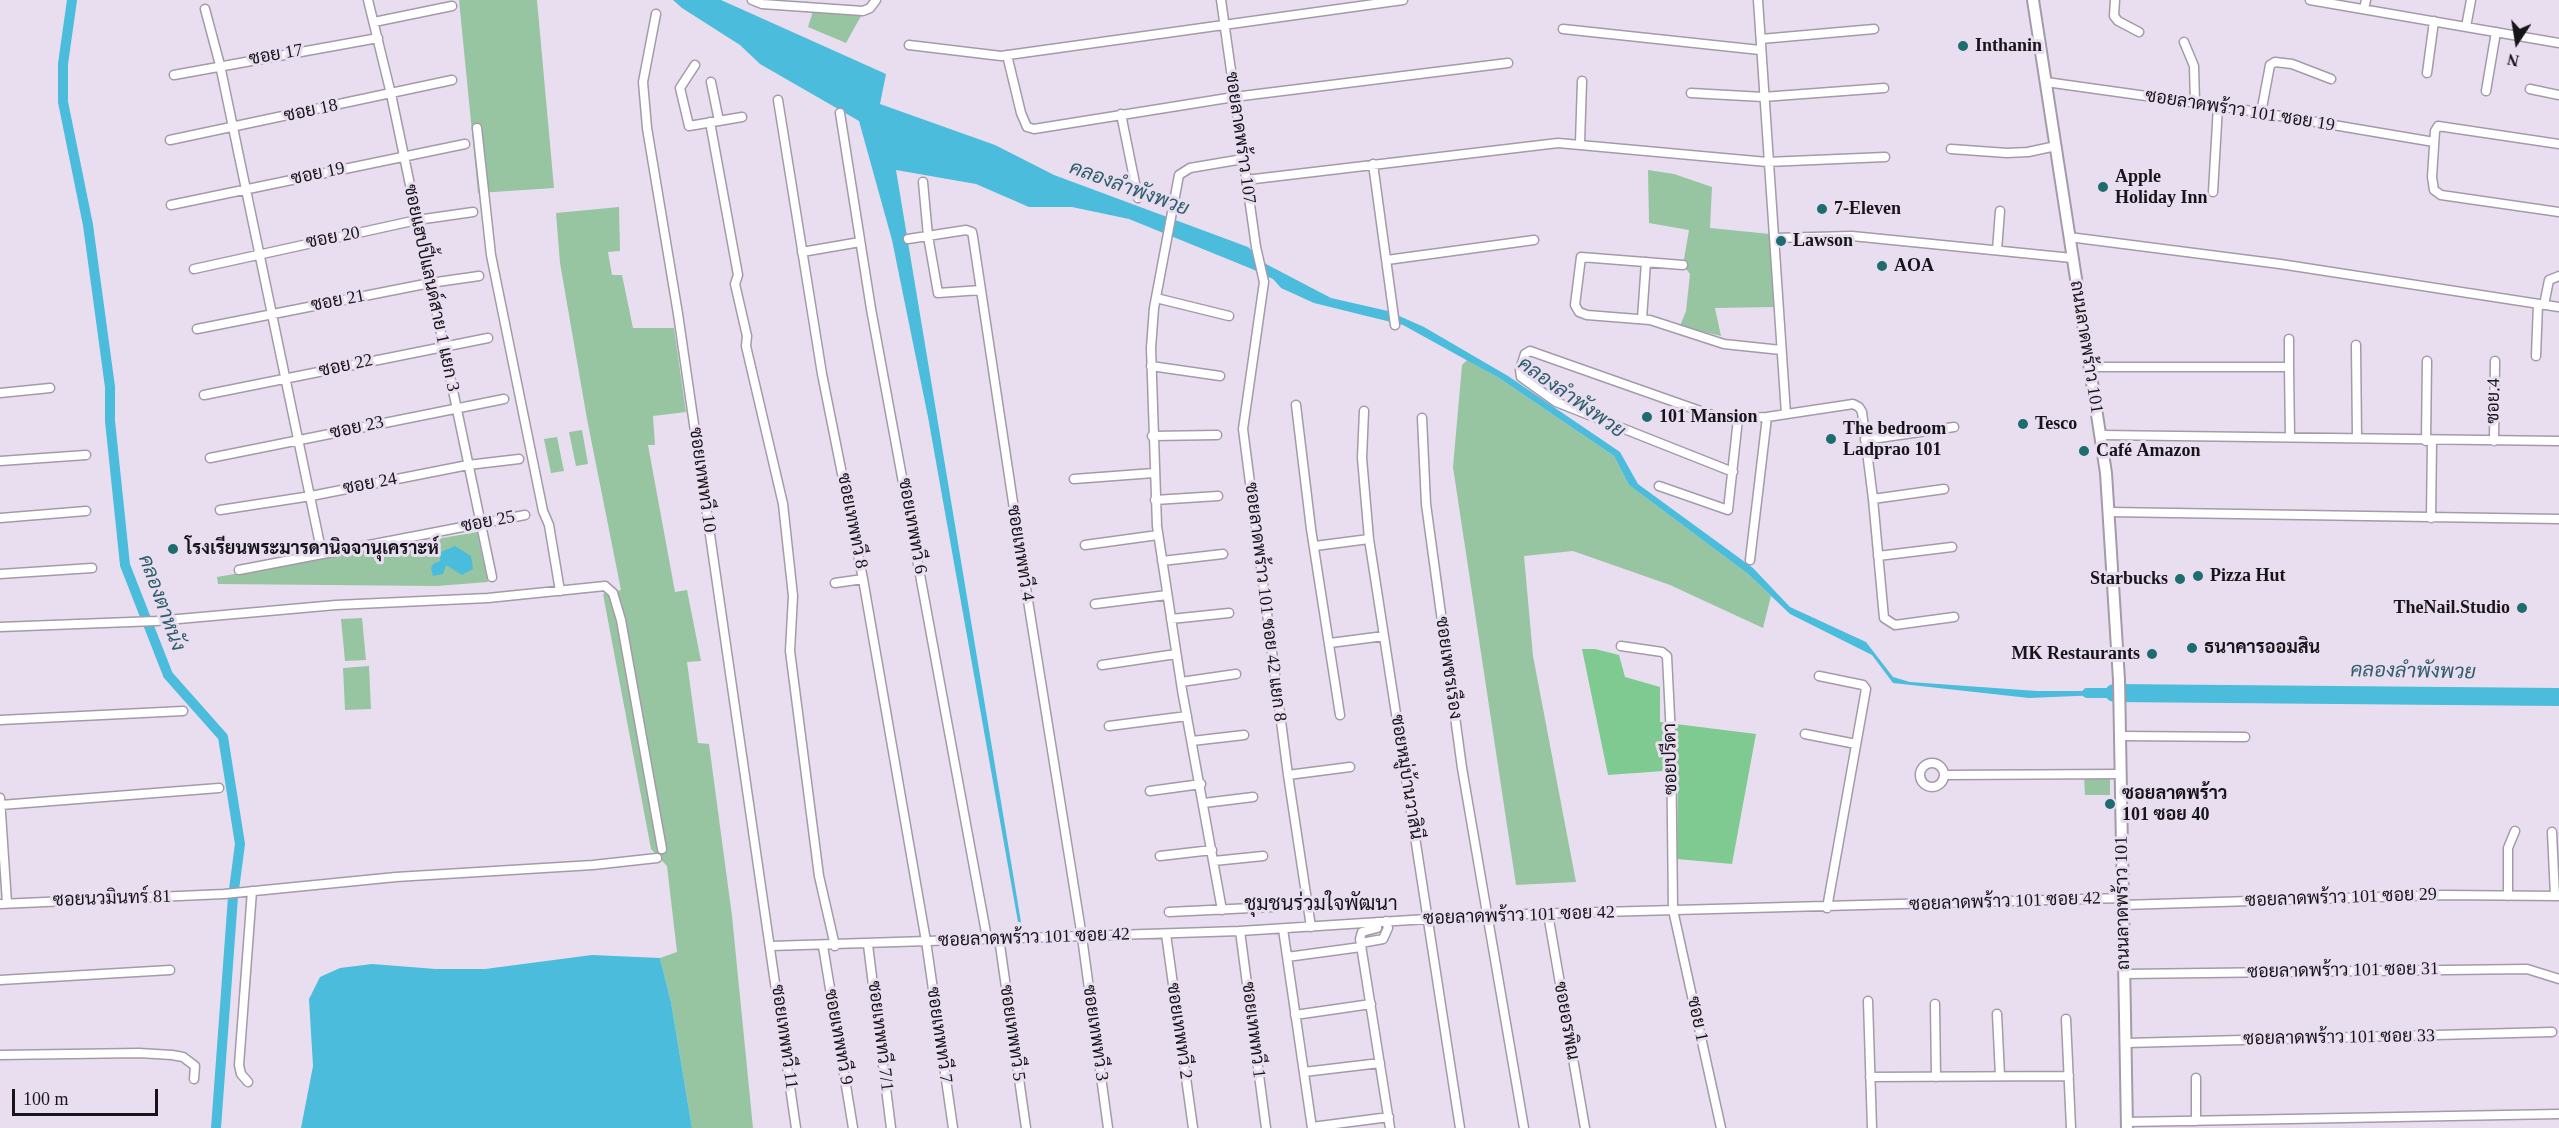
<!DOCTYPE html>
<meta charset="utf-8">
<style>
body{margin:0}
#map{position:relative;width:2559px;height:1128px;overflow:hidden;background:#e9def0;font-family:"Times New Roman",serif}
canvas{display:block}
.north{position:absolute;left:2487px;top:12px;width:60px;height:60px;-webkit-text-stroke:4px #e9def0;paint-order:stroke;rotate:192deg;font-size:16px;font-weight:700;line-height:24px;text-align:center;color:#17141a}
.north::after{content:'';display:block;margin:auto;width:21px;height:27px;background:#17141a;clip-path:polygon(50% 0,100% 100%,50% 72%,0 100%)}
.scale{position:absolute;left:12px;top:1089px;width:146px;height:27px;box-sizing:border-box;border:3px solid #17141a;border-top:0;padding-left:8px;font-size:18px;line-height:21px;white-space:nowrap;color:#17141a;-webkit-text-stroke:4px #e9def0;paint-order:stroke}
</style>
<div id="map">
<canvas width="2559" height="1128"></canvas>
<div class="north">N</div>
<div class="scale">100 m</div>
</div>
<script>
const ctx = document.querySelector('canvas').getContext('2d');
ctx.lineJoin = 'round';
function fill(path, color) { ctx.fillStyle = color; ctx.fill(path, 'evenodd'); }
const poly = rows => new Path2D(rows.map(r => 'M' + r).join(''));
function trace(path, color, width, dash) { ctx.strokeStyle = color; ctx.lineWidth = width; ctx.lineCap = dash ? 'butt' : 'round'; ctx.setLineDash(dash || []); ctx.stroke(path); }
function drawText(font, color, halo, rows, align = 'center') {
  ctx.font = font + ' "Times New Roman",Sarabun,serif'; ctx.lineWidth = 6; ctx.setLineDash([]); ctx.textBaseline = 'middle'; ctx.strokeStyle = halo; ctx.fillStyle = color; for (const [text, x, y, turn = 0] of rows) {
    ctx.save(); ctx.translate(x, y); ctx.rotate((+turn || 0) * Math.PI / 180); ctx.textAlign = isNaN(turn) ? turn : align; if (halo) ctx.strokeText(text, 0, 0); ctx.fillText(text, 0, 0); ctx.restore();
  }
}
const green = poly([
 [459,0,537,0,554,188,478,193],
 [813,11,861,16,846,43,808,27],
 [1648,170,1674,174,1712,187,1710,228,1770,234,1774,307,1715,308,1721,336,1680,326,1686,311,1690,274,1683,265,1689,230,1649,223],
 [619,207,620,251,608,252,612,275,622,275,633,328,674,328,686,412,653,416,655,445,648,445,675,592,687,590,701,661,687,662,698,743,709,744,732,916,753,1128,692,1128,671,1002,660,958,677,952,667,866,651,849,603,594,621,590,587,419,560,263,556,213],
 [1467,360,1499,378,1614,456,1629,485,1748,574,1771,596,1763,628,1670,585,1573,551,1524,556,1533,656,1576,882,1516,885,1453,467,1462,365],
 [582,430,588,464,576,466,569,432],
 [557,437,564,471,551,473,544,439],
 [477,532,488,582,437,586,218,584,217,577],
 [362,618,366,660,345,661,341,619],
 [369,666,371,709,345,710,343,668],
 [2084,777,2110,778,2110,795,2085,795]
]);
const forest = poly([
 [1582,649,1595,649,1619,655,1625,677,1660,687,1660,722,1756,734,1732,864,1677,859,1678,770,1608,775]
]);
const water = poly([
 [673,0,721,0,886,74,880,104,995,145,1054,175,1248,247,1266,264,1331,298,1388,311,1424,327,1508,376,1620,452,1638,484,1753,568,1790,607,1866,642,1893,677,1910,682,2037,691,2100,691,2100,695,2029,698,1893,683,1872,655,1790,614,1748,574,1629,485,1614,456,1499,378,1403,325,1314,303,1281,288,1273,279,1252,269,1129,219,1072,207,1029,207,976,184,896,170,1021,922,1018,922,928,417,892,240,859,121,760,64,740,45,682,8],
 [455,546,471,556,473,569,462,575,446,565,443,574,433,576,431,568,433,564,440,561,441,552],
 [592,955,660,958,671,1002,692,1128,301,1128,313,1066,309,999,320,977,340,968,372,964,436,969,485,969]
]);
const canal = poly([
 [72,0,63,64,63,102,88,225,110,387,110,421,125,565,168,675,223,737,240,844,233,897,216,1128],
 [2087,693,2114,693]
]);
const river = poly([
 [2114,693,2559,697]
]);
const street = poly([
 [368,0,391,94,492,577],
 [752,0,762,4,863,11,870,8,876,0],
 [1221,0,1256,247,1264,282,1243,429,1288,775,1311,927],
 [1758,0,1786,414],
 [2115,0,2114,16,2118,21,2139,32],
 [2310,0,2559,43],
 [205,9,220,65,322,554],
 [2364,9,2366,0],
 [656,14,643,82,647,128,678,314,796,1128],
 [374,22,452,6],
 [2466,27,2471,0],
 [1563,29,1760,50],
 [1761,39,1874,29],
 [2184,42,2194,66,2195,103],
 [909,45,1001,56,1403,0],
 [1007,55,1021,113,1027,127,1034,129,1234,97,1508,63],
 [695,65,680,88,689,126,742,117],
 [2427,73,2434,21],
 [174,75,378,38],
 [711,82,719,121],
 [2046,82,2239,109,2434,142],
 [2530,89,2559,95],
 [2486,91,2496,32],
 [1691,93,1763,97,1884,88],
 [778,100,822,374,863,579,926,941,953,1128],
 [840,113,871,309,987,938],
 [2261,113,2270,65,2275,62,2292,64,2331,79],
 [1121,114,1138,198],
 [710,122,738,275,735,284,747,336,746,346,783,504,793,596,790,651,819,876,835,946],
 [477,128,491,255,543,511,549,525,560,591],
 [170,140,452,80],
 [1580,143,1582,81],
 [2559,144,2438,126,2435,131,2432,177,2434,190,2441,195,2559,212],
 [1951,149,2007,153,2028,152,2056,146],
 [1373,164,1395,325],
 [1246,180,1558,143,1767,162,1885,157],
 [923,182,928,236,938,293,981,290],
 [2213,192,2218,106],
 [171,205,465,144],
 [2069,237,2280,264,2559,307],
 [1774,238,1852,236,2072,258],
 [908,239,966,230,972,232,973,237,1025,582,1082,937,1108,1128],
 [1997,250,2000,211],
 [802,252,860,242],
 [1387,260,1534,240],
 [1683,265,1581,257,1575,305,1579,312,1587,315,1650,320,1724,344,1781,350],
 [194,269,417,220,473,212],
 [1156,298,1229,316],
 [2544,305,2549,280,2559,276],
 [1642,319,1646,262],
 [197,329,430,283,479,276],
 [2356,345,2357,438],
 [2536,356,2538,304],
 [1151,366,1220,376],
 [2090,367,2289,367,2290,437],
 [2289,367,2289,339],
 [0,393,50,388],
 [204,395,488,338],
 [1296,405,1311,529,1340,715],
 [1364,411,1362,458,1369,539,1460,1128],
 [1422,418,1426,504,1462,768,1524,1128],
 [2101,435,2559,441],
 [1152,436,1217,435],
 [1865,440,1954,427],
 [2426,441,2427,361],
 [2494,441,2495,361],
 [210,458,504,399],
 [0,461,86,455],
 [1733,472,1556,402,1521,377,1520,369,1525,354,1530,351,1723,419,1767,417,1853,404,1859,407,1862,412,1873,499,1884,618,1895,625,1954,617],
 [1074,479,1154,473],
 [1659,486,1728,510,1738,419],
 [1873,499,1944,489],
 [1155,500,1218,496],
 [220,510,311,496,468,465,519,459],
 [2109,512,2559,519],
 [0,518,86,511],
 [2431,518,2432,442],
 [1085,545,1158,535],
 [1315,546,1369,539],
 [1878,556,1952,547],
 [1750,560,1767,417],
 [1162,561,1223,554],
 [239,570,525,515],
 [0,574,92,568],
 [835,583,863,579],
 [1095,604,1167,595],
 [1171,619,1229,613],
 [0,627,156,621,336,605,488,598,605,586,613,593,621,620,662,849],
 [1330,643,1384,636],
 [1621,646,1662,652,1667,656,1671,737,1673,910,1721,1128],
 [1102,665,1176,654],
 [1819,676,1863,685,1866,689,1827,908],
 [1181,682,1236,674],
 [0,720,183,711],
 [1109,726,1187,716],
 [1805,734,1856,744],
 [2120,736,2245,737],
 [1192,741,1244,735],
 '1920 775a12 12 0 1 1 24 0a12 12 0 1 1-24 0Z',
 [1288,775,1350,767],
 [1944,775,2121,774],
 [1150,791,1201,784],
 [0,798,7,903],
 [1204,803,1253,797],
 [1,805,219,788],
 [2552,832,2555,896],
 [1160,856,1212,850],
 [1214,861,1263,856],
 [2508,896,2508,848,2515,831],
 [0,904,224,894,396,877,593,865,657,858],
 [2123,905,2443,895,2559,896],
 [1222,910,1182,690,1157,526,1151,348,1154,308,1179,175,1190,168,1243,159],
 [1169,912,1272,907],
 [1548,914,1585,1128],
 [1377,922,1377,928,1362,932,1360,939,1390,1128],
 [1283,929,1312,1128],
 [1240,931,1266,1128],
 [1166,934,1193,1128],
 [999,938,1026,1128],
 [1361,943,1383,939,1388,928,1386,921],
 [868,945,891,1128],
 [771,946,1240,931,1489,915,2123,898],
 [823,946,853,1128],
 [1287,957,1361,947],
 [2125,974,2527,969,2559,979],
 [0,980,170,970],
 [1868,1001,1872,1128],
 [1935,1004,1936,1077],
 [1997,1014,2000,1076],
 [1295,1015,1371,1004],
 [2066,1019,2071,1128],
 [2126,1043,2552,1032],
 [0,1055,139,1053,172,1055,183,1057,195,1066,194,1079],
 [1304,1072,1380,1063],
 [1870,1077,2069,1076],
 [248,1082,241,1074,239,1065,252,891],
 [2196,1121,2196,1078],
 [2127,1122,2559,1114],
 [1312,1127,1389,1117]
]);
const secondary = poly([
 [2033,0,2106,473,2119,680,2127,1128]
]);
const markers = [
 [1963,46,6,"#1e6b70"],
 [2103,187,6,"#1e6b70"],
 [1822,209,6,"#1e6b70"],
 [1781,241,6,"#1e6b70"],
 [1882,266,6,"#1e6b70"],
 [1647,417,6,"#1e6b70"],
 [2023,424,6,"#1e6b70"],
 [1831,439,6,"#1e6b70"],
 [2084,451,6,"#1e6b70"],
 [173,549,6,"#1e6b70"],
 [2198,576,6,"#1e6b70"],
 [2180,579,6,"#1e6b70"],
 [2522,608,6,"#1e6b70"],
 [2192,648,6,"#1e6b70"],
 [2152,654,6,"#1e6b70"],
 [2110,804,6,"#1e6b70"]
];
const poiNames = [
 ["Inthanin",1975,46],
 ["Apple",2115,177],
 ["Holiday Inn",2115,198],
 ["7-Eleven",1834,209],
 ["Lawson",1793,241],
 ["AOA",1894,266],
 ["101 Mansion",1659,417],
 ["Tesco",2035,424],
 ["The bedroom",1843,429],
 ["Ladprao 101",1843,450],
 ["Café Amazon",2096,451],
 ["โรงเรียนพระมารดานิจจานุเคราะห์",185,549],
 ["Pizza Hut",2210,576],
 ["Starbucks",2168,579,"right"],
 ["TheNail.Studio",2510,608,"right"],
 ["ธนาคารออมสิน",2204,648],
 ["MK Restaurants",2140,654,"right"],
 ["ซอยลาดพร้าว",2122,794],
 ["101 ซอย 40",2122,815]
];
const streetNames = [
 ["ซอย 17",276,55,-10],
 ["ซอย 18",311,111,-12],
 ["ซอยลาดพร้าว 101 ซอย 19",2240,111,9],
 ["ซอยลาดพร้าว 107",1240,138,82],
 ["ซอย 19",318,174,-12],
 ["ซอย 20",333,238,-11],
 ["ซอยแฮปปี้แลนด์สาย 1 แยก 3",431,288,78],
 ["ซอย 21",338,301,-11],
 ["ถนนลาดพร้าว 101",2086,347,81],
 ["ซอย 22",346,366,-12],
 ["ซอย.4",2494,401,-89],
 ["ซอย 23",357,428,-12],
 ["ซอยเทพทวี 10",702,480,82],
 ["ซอย 24",370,484,-11],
 ["ซอยเทพทวี 8",852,521,79],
 ["ซอย 25",488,522,-11],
 ["ซอยเทพทวี 6",912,526,80],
 ["ซอยเทพทวี 4",1020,553,81],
 ["ซอยลาดพร้าว 101 ซอย 42 แยก 8",1265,602,83],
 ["ซอยเพชรเรือง",1448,668,82],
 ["ซอยปรีดา",1671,759,-91],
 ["ซอยหมู่บ้านวาสินี",1406,777,81],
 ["ซอยลาดพร้าว 101 ซอย 29",2341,898,-2],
 ["ซอยนวมินทร์ 81",112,899,-2],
 ["ซอยลาดพร้าว 101 ซอย 42",2005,902,-2],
 ["ถนนลาดพร้าว 101",2123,903,-91],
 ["ซอยลาดพร้าว 101 ซอย 42",1519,916,-2],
 ["ซอยลาดพร้าว 101 ซอย 42",1034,938,-2],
 ["ซอยลาดพร้าว 101 ซอย 31",2343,971,-1],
 ["ซอย 1",1697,1019,78],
 ["ซอยอรพิณ",1566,1021,80],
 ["ซอยเทพทวี 1",1253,1030,83],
 ["ซอยเทพทวี 2",1179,1031,82],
 ["ซอยเทพทวี 5",1012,1033,82],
 ["ซอยเทพทวี 3",1095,1033,82],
 ["ซอยเทพทวี 7",939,1035,82],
 ["ซอยเทพทวี 7/1",880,1036,83],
 ["ซอยเทพทวี 11",784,1037,82],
 ["ซอยเทพทวี 9",838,1037,80],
 ["ซอยลาดพร้าว 101 ซอย 33",2339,1038,-1]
];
const waterNames = [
 ["คลองลำพังพวย",1129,189,20],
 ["คลองลำพังพวย",1571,398,35],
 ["คลองตาหนัง",161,603,70],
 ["คลองลำพังพวย",2413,672,1]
];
const neighbourhoodNames = [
 ["ชุมชนร่วมใจพัฒนา",1321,905]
];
fill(green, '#97c5a1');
fill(forest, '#7fca91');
fill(water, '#4bbcdb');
trace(canal, '#4bbcdb', 10);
trace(river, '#4bbcdb', 18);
trace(street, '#a49aaa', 11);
trace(secondary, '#a49aaa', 14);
trace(street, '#fff', 8);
trace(secondary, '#fff', 10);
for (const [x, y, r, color] of markers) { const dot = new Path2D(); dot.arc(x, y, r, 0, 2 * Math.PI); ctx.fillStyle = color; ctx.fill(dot); trace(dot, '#e9def0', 2); }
drawText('bold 18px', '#17141a', '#e9def0', poiNames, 'left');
drawText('18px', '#17141a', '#e9def0', streetNames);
drawText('italic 20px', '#2e5d6b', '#e9def0', waterNames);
drawText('20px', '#17141a', '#e9def0', neighbourhoodNames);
</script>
